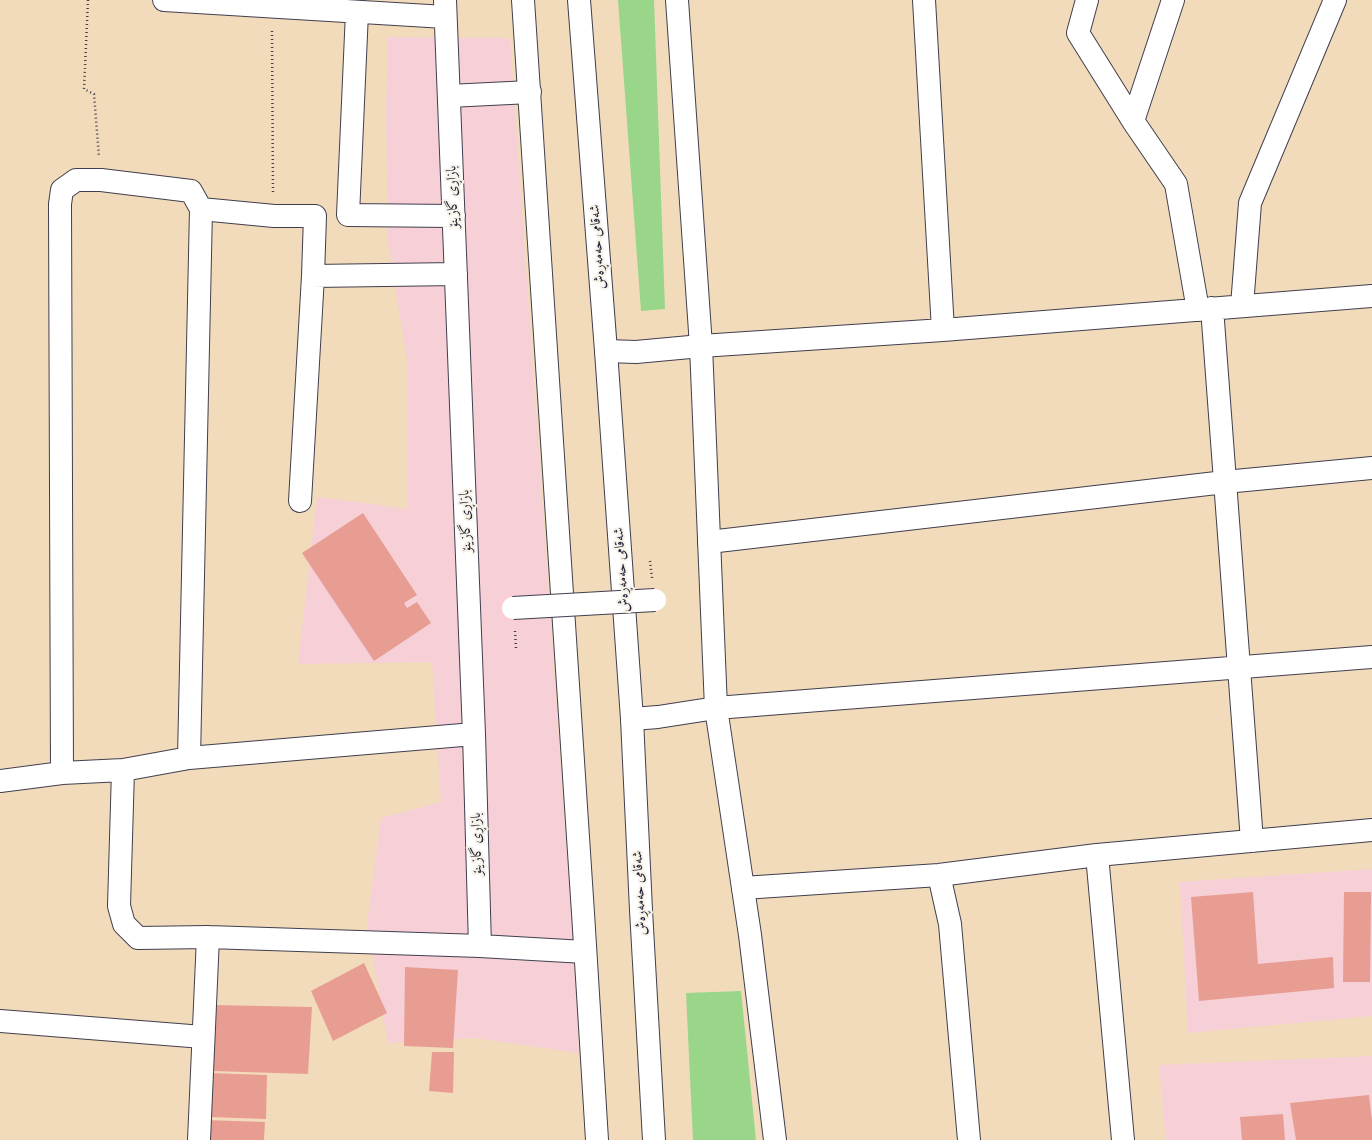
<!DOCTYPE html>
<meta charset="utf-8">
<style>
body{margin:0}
canvas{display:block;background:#f1dbba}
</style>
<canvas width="1372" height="1140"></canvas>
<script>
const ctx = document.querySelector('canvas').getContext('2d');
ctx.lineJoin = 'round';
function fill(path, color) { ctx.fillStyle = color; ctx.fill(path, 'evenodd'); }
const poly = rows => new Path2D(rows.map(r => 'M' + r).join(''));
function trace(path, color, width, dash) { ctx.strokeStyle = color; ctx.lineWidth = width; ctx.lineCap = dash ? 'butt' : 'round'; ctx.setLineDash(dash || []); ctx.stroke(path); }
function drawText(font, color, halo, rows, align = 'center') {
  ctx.font = font + ' "IM FELL French Canon",Amiri,serif'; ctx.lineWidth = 4; ctx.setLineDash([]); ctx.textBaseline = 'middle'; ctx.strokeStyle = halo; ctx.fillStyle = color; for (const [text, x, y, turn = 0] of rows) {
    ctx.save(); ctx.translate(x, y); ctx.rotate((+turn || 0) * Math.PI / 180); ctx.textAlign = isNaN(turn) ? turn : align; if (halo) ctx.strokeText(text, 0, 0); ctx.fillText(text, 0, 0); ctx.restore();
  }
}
const built = poly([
 [388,37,510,38,575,972,579,1053,474,1038,388,1043,367,925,381,818,441,802,432,662,298,664,317,497,408,509,408,365,388,243,386,111],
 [1372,869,1372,1016,1188,1033,1180,882],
 [1372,1056,1372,1140,1166,1140,1159,1065]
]);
const green = poly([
 [618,0,654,0,665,309,641,311],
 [741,991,756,1140,693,1140,686,993]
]);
const building = poly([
 [363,513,417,595,404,603,407,608,417,602,431,623,374,661,302,553],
 [1253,892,1258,964,1333,957,1334,988,1199,1001,1191,897],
 [1344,892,1371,892,1370,982,1343,982],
 [364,963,387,1013,333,1041,311,991],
 [405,967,458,970,453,1048,404,1046],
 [214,1005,312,1007,308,1074,212,1071],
 [432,1052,454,1052,453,1093,429,1091],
 [209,1073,267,1075,266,1119,209,1117],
 [1369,1095,1372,1121,1372,1140,1296,1140,1290,1103],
 [1283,1114,1285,1140,1242,1140,1240,1117],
 [205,1120,265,1122,264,1140,204,1140]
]);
const path = poly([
 [88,0,84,89,94,94,99,157],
 [272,31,273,194],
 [650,561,652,578],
 [515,631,516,648]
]);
const street = poly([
 [164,0,445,17],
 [445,0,474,734,480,946],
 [924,0,943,330],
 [1087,0,1078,33,1133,121],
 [1173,0,1133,121,1176,184,1198,310],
 [357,12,348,215,454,216],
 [449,96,530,92],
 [201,209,274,216,315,216,313,276,456,274],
 [1242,306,1250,203,1335,0],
 [1212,308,1252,841],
 [606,351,636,352,701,346,943,330,1372,296],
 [300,501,313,276],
 [709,542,1225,482,1372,468],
 [632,719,658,717,716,708,1372,657],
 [123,770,119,906,124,924,138,938,208,937,480,946,585,952],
 [62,773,60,204,62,190,76,180,101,180,191,191,201,209,189,758],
 [0,781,62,773,123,770,189,758,474,734],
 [1097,855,1123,1140],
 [939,875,950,924,969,1140],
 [743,888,939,875,1097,855,1372,830],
 [0,1021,203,1037],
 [199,1140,208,937]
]);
const secondary = poly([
 [677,0,701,346,716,708,750,935,775,1140]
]);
const highway = poly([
 [523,0,583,913,597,1140],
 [579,0,606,351,632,719,641,910,654,1140]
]);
const streetBridge = poly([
 [513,608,655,600]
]);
const streetNames = [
 ["بازاڕی گازینۆ",453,197,-92],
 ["شەقامی حەمەڕەش",598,247,-94],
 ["بازاڕی گازینۆ",466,521,-92],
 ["شەقامی حەمەڕەش",622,570,-94],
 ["بازاڕی گازینۆ",477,844,-91],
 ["شەقامی حەمەڕەش",640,893,-93]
];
fill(built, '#f6cfd7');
fill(green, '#99d68a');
fill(building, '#e89d92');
trace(street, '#413e4e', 24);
trace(secondary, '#413e4e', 24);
trace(highway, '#413e4e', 24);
trace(path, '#413e4e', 2.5, [1, 3]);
trace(street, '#fff', 22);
trace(secondary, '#fff', 22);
trace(highway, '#fff', 22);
trace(streetBridge, '#413e4e', 24, []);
trace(streetBridge, '#fff', 22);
drawText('14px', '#22223b', '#f7f3e8', streetNames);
</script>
